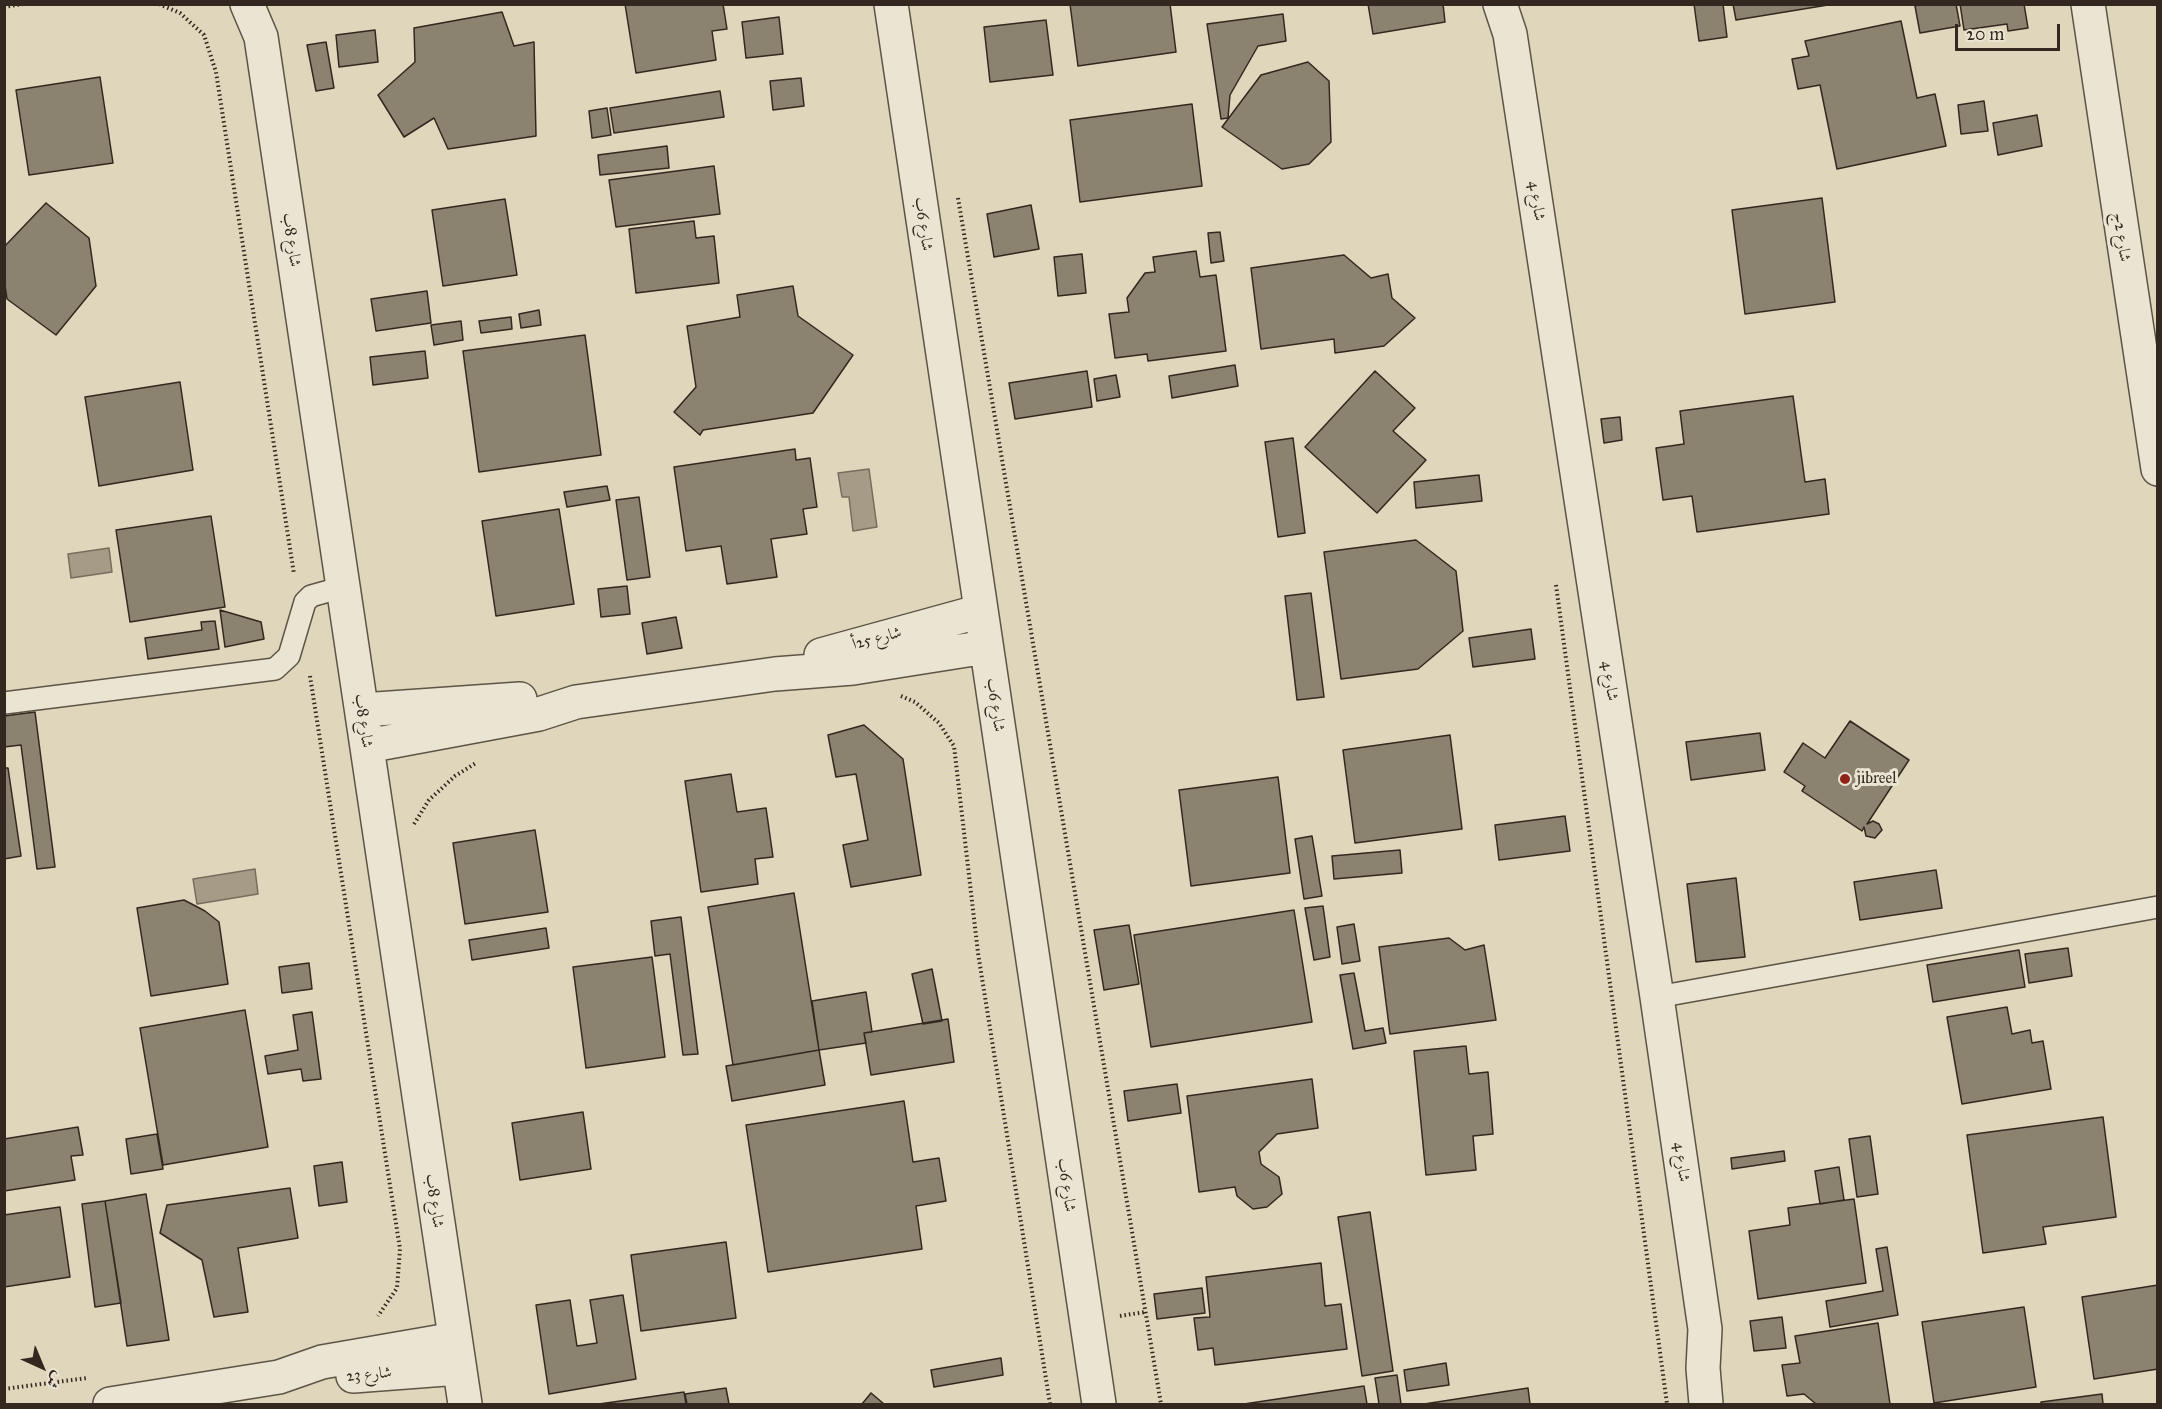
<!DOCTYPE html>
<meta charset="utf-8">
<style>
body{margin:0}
#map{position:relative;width:2162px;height:1409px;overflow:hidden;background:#dfd6bb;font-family:"IM FELL Great Primer",Amiri,serif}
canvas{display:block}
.frame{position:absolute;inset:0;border:6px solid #33281f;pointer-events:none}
.north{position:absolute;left:12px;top:1337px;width:60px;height:60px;-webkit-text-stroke:4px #eae4d3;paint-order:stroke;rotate:136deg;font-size:16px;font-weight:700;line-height:24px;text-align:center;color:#33281f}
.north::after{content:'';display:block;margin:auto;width:21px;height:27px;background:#33281f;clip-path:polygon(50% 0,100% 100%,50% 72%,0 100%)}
.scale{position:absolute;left:1955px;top:24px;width:105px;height:27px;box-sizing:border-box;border:3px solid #33281f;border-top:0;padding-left:8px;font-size:18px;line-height:21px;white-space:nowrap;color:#33281f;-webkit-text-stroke:4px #eae4d3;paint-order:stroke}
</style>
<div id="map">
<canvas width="2162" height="1409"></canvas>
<div class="frame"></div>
<div class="north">ش</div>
<div class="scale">20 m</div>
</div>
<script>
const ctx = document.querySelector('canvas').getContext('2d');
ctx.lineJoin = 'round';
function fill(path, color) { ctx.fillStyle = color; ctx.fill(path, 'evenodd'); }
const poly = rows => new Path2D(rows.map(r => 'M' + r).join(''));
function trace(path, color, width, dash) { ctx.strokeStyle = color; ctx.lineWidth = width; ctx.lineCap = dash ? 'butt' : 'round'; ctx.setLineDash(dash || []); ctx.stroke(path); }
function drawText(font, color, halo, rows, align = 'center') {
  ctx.font = font + ' "IM FELL Great Primer",Amiri,serif'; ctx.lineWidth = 6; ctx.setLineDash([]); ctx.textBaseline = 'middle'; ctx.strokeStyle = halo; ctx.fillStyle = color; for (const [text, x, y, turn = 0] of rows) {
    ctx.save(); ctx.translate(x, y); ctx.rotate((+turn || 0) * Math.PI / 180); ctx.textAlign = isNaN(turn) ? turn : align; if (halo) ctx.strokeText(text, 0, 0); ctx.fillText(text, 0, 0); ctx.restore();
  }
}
const water = poly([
 [869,469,877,527,853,531,849,497,842,497,838,473,869,469],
 [109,548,112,572,71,578,68,554,109,548],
 [255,869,258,894,197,904,193,879,255,869]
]);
const building = poly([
 [625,4,723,4,727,29,712,31,716,60,636,73,625,4],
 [1070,4,1170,4,1176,52,1078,66,1070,4],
 [1368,4,1443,4,1445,22,1373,34,1368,4],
 [1694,4,1723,4,1727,37,1699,41,1694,4],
 [1733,4,1834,4,1736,20,1733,4],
 [1923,4,1956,4,1960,26,1920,33,1915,6,1923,4],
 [1960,4,2024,4,2028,28,2008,31,2007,24,1964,30,1960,4],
 [502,12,514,46,534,42,536,136,448,149,434,118,404,137,378,95,415,62,414,28,502,12],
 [1283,14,1286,41,1258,46,1230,95,1228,118,1221,119,1207,24,1283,14],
 [779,17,783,54,746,58,742,22,779,17],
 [1046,20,1053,75,990,82,984,27,1046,20],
 [1901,21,1917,98,1935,94,1946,146,1837,169,1820,85,1798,89,1792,59,1809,56,1805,41,1901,21],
 [375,30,378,62,339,67,336,35,375,30],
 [326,42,334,88,316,91,307,45,326,42],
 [1308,62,1329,81,1331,142,1309,164,1282,169,1222,127,1261,75,1308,62],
 [100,77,113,163,29,175,16,90,100,77],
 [801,78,804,106,773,110,770,81,801,78],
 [720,91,724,117,614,133,610,108,720,91],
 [1984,101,1988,131,1961,134,1958,105,1984,101],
 [1192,104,1202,186,1080,202,1070,120,1192,104],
 [607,108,611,135,592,138,589,111,607,108],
 [2037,115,2042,146,1998,155,1993,123,2037,115],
 [667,146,669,168,600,175,598,155,667,146],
 [714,166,720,214,616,227,609,180,714,166],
 [1822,198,1835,302,1745,314,1732,210,1822,198],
 [505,199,517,275,443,286,432,210,505,199],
 [46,203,89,238,96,286,56,335,7,299,4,278,4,247,46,203],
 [1031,205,1039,249,994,257,987,214,1031,205],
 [694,221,696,238,714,236,719,283,636,293,629,229,694,221],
 [1220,232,1224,261,1211,263,1208,233,1220,232],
 [1196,251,1200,277,1216,275,1226,351,1148,361,1147,354,1115,358,1109,314,1129,312,1127,298,1145,273,1155,272,1153,257,1196,251],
 [1082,254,1086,293,1058,296,1054,257,1082,254],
 [1344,255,1371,278,1388,274,1392,298,1415,318,1384,346,1335,353,1334,339,1261,349,1251,268,1344,255],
 [793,286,798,316,853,355,813,413,703,430,700,435,674,412,696,387,687,326,740,317,737,295,793,286],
 [427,291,431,323,376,331,371,299,427,291],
 [539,310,541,325,521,328,519,314,539,310],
 [511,317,512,329,481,333,479,321,511,317],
 [461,321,463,340,434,345,431,325,461,321],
 [585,335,601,455,479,472,463,351,585,335],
 [425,351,428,378,373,385,370,357,425,351],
 [1235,365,1238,386,1172,398,1169,376,1235,365],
 [1087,371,1092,407,1015,419,1009,383,1087,371],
 [1375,371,1415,408,1393,431,1426,460,1377,513,1305,447,1375,371],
 [1116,375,1120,397,1097,401,1094,379,1116,375],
 [180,382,193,470,99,486,85,397,180,382],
 [1793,396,1805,482,1825,479,1829,514,1697,532,1692,496,1663,500,1656,448,1684,444,1680,411,1793,396],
 [1620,417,1622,440,1604,443,1601,419,1620,417],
 [1293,438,1305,533,1278,537,1265,442,1293,438],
 [795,449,796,460,810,458,817,507,803,509,807,534,771,539,777,577,727,584,721,546,686,551,674,467,795,449],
 [1479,475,1482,501,1416,508,1414,482,1479,475],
 [607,486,610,500,567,507,564,492,607,486],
 [639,497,650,577,627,580,616,500,639,497],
 [559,509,574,604,496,616,482,521,559,509],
 [211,516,225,607,130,622,116,530,211,516],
 [1416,540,1456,571,1463,631,1418,669,1341,679,1324,552,1416,540],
 [627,586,630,614,601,617,598,589,627,586],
 [1311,593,1324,697,1297,700,1285,596,1311,593],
 [220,610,261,622,264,639,225,647,220,610],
 [676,617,682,648,647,654,642,623,676,617],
 [215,621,219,649,148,659,145,638,202,630,201,622,215,621],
 [1531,629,1535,659,1473,667,1469,638,1531,629],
 [35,712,55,867,37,869,21,745,4,747,4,716,35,712],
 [1850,721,1909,760,1867,824,1873,821,1879,824,1882,830,1875,838,1866,836,1864,827,1862,831,1802,791,1805,786,1784,772,1803,743,1825,758,1850,721],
 [864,725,903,759,921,875,851,887,843,845,868,840,856,774,836,777,828,735,864,725],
 [1760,733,1765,770,1691,780,1686,742,1760,733],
 [1450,735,1462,829,1355,843,1343,750,1450,735],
 [4,768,8,768,21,856,4,859,4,768],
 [731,774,737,812,766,808,773,857,755,859,758,884,701,892,685,781,731,774],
 [1278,777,1290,873,1191,886,1179,790,1278,777],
 [1565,816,1570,851,1499,860,1495,825,1565,816],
 [535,830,548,912,465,924,453,843,535,830],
 [1312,836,1322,896,1304,899,1295,839,1312,836],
 [1400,850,1402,873,1334,879,1332,856,1400,850],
 [1936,870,1942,908,1860,920,1854,882,1936,870],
 [1736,878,1745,957,1696,962,1687,884,1736,878],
 [794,893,819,1050,733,1065,708,907,794,893],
 [184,900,205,911,219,922,228,984,151,996,137,908,184,900],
 [1323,906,1330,957,1314,960,1305,908,1323,906],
 [1294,910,1312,1022,1151,1047,1134,935,1294,910],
 [681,917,698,1054,683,1055,670,954,655,956,651,921,681,917],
 [1354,924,1360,961,1342,964,1337,927,1354,924],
 [1129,925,1139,984,1104,990,1094,930,1129,925],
 [546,928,549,948,472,960,469,940,546,928],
 [1449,938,1465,950,1484,945,1496,1020,1390,1034,1379,947,1449,938],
 [2068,948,2072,976,2029,983,2025,954,2068,948],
 [2019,950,2025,987,1933,1002,1927,965,2019,950],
 [652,957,665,1057,586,1068,573,967,652,957],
 [309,963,312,989,282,993,279,967,309,963],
 [932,969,942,1021,923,1024,912,974,932,969],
 [1354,973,1365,1031,1383,1028,1386,1043,1353,1049,1340,975,1354,973],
 [866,992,872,1032,864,1033,866,1043,819,1050,812,1001,866,992],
 [2007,1007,2012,1034,2030,1030,2032,1043,2043,1041,2051,1089,1962,1104,1947,1017,2007,1007],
 [245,1010,268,1147,163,1165,140,1028,245,1010],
 [312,1012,321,1079,303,1081,301,1069,268,1074,265,1056,298,1050,293,1015,312,1012],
 [948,1019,954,1062,871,1075,864,1033,948,1019],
 [1466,1046,1469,1074,1488,1072,1493,1134,1473,1136,1476,1170,1426,1175,1414,1051,1466,1046],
 [819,1050,825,1085,732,1101,726,1066,819,1050],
 [1312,1079,1318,1128,1277,1134,1259,1152,1261,1164,1279,1177,1282,1194,1267,1207,1253,1209,1237,1196,1235,1187,1199,1192,1187,1096,1312,1079],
 [1177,1084,1181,1113,1128,1121,1124,1091,1177,1084],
 [904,1101,913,1162,939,1158,946,1201,916,1206,922,1249,768,1272,746,1125,904,1101],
 [583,1112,591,1169,520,1180,512,1123,583,1112],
 [2103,1117,2116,1217,2043,1227,2046,1244,1983,1253,1967,1135,2103,1117],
 [78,1127,83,1155,71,1156,75,1180,4,1191,4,1139,78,1127],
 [157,1134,163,1169,131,1174,126,1139,157,1134],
 [1870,1136,1878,1194,1857,1197,1849,1139,1870,1136],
 [1784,1151,1785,1161,1732,1169,1731,1158,1784,1151],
 [342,1162,347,1202,319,1206,314,1166,342,1162],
 [1839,1167,1844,1200,1820,1204,1815,1171,1839,1167],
 [290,1188,298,1238,238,1248,248,1312,214,1317,202,1260,160,1233,167,1205,290,1188],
 [146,1194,169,1340,127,1346,105,1201,146,1194],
 [1854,1199,1866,1283,1758,1299,1749,1231,1790,1225,1788,1208,1854,1199],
 [105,1201,121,1303,95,1307,82,1204,105,1201],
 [60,1207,70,1277,4,1287,4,1215,60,1207],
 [1370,1212,1393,1371,1362,1376,1338,1217,1370,1212],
 [726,1242,736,1318,641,1331,631,1255,726,1242],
 [1887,1247,1898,1315,1830,1327,1826,1301,1883,1291,1876,1249,1887,1247],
 [1321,1263,1325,1306,1341,1304,1347,1349,1215,1365,1213,1348,1198,1350,1194,1318,1210,1317,1206,1277,1321,1263],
 [2158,1285,2158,1369,2094,1379,2082,1297,2158,1285],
 [1202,1288,1205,1313,1157,1319,1154,1294,1202,1288],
 [623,1295,636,1379,549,1394,536,1305,570,1300,577,1346,597,1343,590,1300,623,1295],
 [2024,1307,2036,1387,1934,1403,1922,1322,2024,1307],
 [1782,1317,1786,1348,1754,1351,1750,1321,1782,1317],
 [1878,1323,1890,1404,1816,1404,1804,1394,1787,1396,1782,1365,1800,1363,1795,1336,1878,1323],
 [1001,1358,1003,1375,934,1387,931,1370,1001,1358],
 [1446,1363,1449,1385,1407,1391,1404,1370,1446,1363],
 [1397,1375,1401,1404,1379,1404,1375,1378,1397,1375],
 [1364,1386,1367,1404,1244,1404,1364,1386],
 [726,1388,729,1404,687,1404,685,1394,726,1388],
 [1528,1388,1530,1404,1424,1404,1528,1388],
 [684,1392,686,1404,599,1404,684,1392],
 [871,1393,884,1404,862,1404,871,1393],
 [2102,1394,2103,1404,2041,1404,2041,1402,2102,1394]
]);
const path = poly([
 [159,4,180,13,204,35,216,72,294,574],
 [4,7,23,4],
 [958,198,1161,1404],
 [1556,585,1667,1404],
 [310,676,400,1249,397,1288,378,1316],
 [901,696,915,702,939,723,954,746,978,953,1050,1404],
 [414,824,429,800,455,776,476,763],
 [1120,1316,1145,1312],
 [4,1389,87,1378]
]);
const lane = poly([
 [4,703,275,669,289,656,305,602,311,596,343,587],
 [1657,997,2158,907]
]);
const street = poly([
 [247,4,261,37,465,1404],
 [891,4,1099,1404],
 [1500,4,1510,34,1657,997,1705,1329,1703,1368,1706,1404],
 [2088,4,2158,469],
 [821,655,981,611],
 [362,710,520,699],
 [367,746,539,714,576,702,775,674,853,668,986,647],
 [353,1376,459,1368],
 [110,1404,279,1377,322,1362,455,1339]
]);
const markers = [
 [1845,779,6,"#8f2418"]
];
const streetNames = [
 ["شارع 4",1536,201,81],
 ["شارع 6ب",923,224,82],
 ["شارع 2ج",2121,237,82],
 ["شارع 8ب",291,240,82],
 ["شارع 25أ",877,639,-15],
 ["شارع 4",1609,681,81],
 ["شارع 6ب",995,705,82],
 ["شارع 8ب",363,721,82],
 ["شارع 4",1681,1162,82],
 ["شارع 6ب",1066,1185,82],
 ["شارع 8ب",434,1201,82],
 ["شارع 23",369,1375,-5]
];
const poiNames = [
 ["jibreel",1857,779]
];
fill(water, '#a59b86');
trace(water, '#776d5d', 1.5);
fill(building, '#8c8270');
trace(building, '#33281f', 1.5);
trace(lane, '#5e5446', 24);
trace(street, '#5e5446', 36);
trace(path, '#33281f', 4, [1.5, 3]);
trace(lane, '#eae4d3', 21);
trace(street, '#eae4d3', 33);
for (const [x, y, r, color] of markers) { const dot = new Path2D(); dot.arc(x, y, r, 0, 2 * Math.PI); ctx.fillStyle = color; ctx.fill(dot); trace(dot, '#eae4d3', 2); }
drawText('16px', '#33281f', '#eae4d3', streetNames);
drawText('16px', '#33281f', '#eae4d3', poiNames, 'left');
</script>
